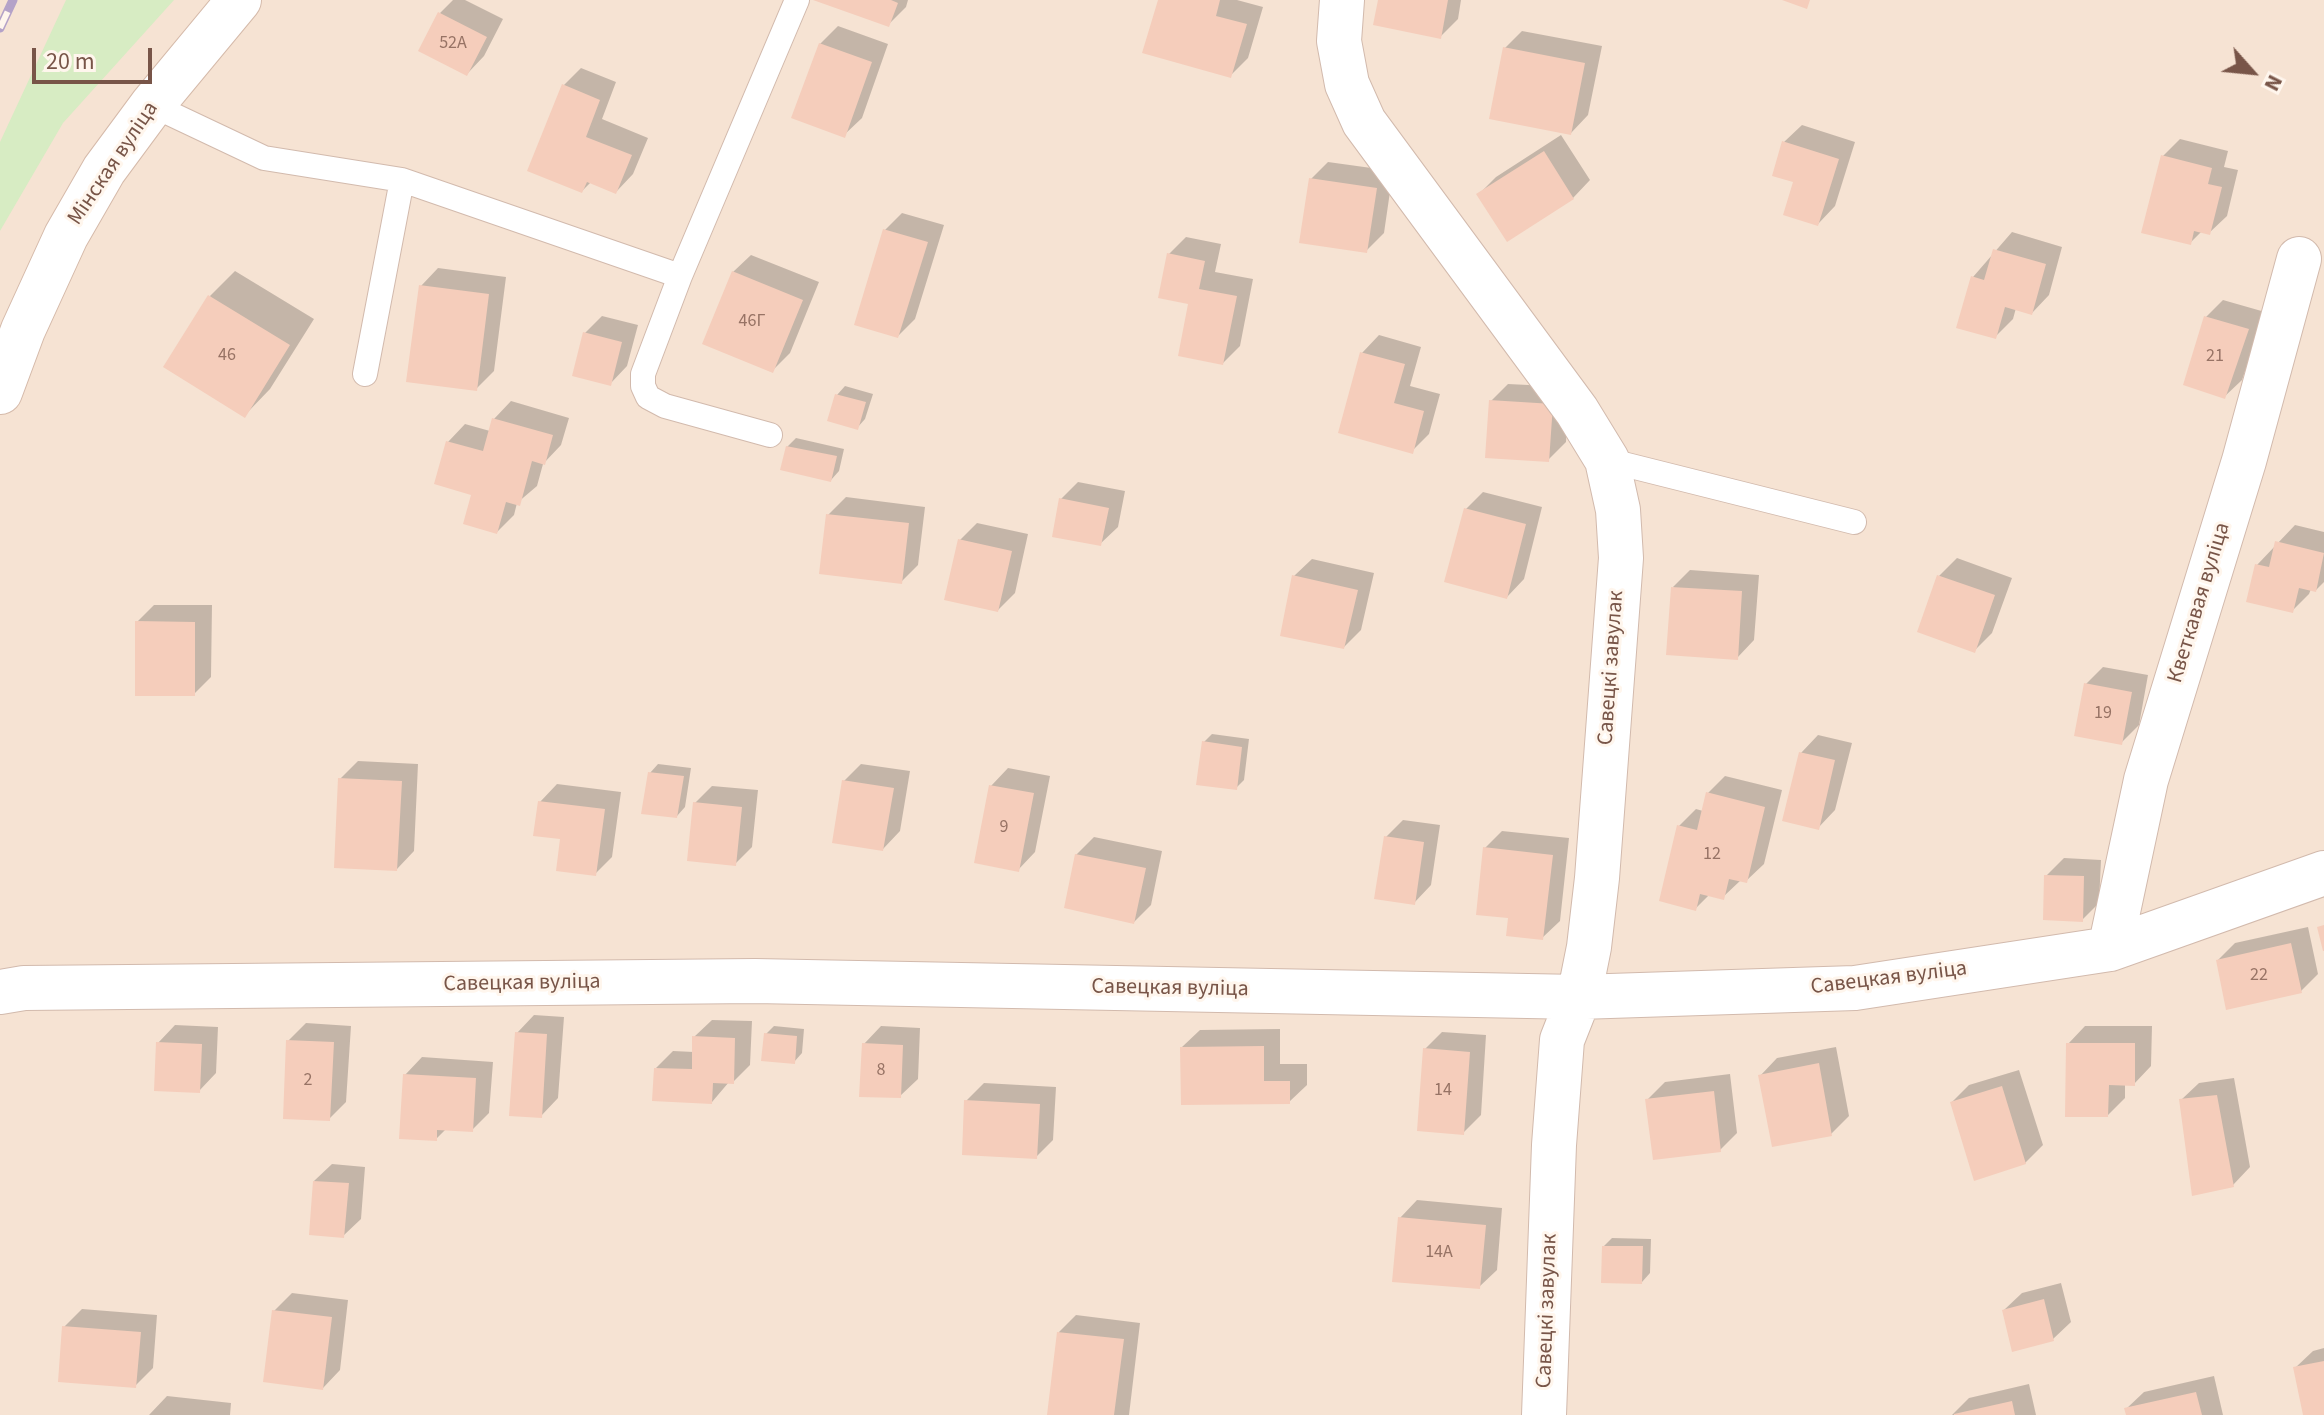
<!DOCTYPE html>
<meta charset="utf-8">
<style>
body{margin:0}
#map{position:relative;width:2324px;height:1415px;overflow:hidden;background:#fef2e5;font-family:"Source Sans 3",sans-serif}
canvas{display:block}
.north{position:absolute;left:2212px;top:32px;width:80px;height:80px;-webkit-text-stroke:6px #fff6ed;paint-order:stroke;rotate:117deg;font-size:22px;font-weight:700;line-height:32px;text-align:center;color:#785548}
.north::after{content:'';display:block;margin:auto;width:28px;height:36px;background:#785548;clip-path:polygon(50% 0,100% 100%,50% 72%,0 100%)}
.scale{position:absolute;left:32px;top:48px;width:120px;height:36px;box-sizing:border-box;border:4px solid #785548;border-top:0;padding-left:10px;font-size:24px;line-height:28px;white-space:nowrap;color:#785548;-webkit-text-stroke:6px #fff6ed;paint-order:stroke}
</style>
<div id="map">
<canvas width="2324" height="1415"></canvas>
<div class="north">N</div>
<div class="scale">20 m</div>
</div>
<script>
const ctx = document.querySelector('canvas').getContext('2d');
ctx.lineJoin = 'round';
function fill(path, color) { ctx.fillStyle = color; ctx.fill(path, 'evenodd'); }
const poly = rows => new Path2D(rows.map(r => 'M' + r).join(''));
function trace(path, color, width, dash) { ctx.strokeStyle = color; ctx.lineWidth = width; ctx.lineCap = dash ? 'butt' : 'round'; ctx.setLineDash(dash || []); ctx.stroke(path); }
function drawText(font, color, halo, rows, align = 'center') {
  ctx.font = font + ' "Source Sans 3",sans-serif'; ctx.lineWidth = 6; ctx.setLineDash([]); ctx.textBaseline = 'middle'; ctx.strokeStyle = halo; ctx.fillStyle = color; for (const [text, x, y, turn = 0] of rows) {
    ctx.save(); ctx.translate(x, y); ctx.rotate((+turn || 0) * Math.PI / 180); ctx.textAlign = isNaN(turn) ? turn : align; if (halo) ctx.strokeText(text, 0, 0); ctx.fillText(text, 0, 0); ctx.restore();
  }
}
const residential = poly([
 [0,0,2324,0,2324,1415,0,1415]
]);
const green = poly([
 [66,0,174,0,63,123,0,231,0,142]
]);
const shadow = poly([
 [453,0,465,0,503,19,484,56,467,74,440,13],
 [818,0,908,0,906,7,888,25],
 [1160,0,1237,0,1263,7,1248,58,1231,75],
 [1380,0,1461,0,1458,19,1440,37],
 [838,26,888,44,862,118,844,135,820,44],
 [1522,31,1602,46,1588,115,1571,133,1505,48],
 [581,68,616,82,602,119,648,138,633,174,616,192,591,182,582,191,563,86],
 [1802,125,1855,142,1835,206,1818,224,1796,181,1784,142],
 [1561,135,1590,180,1573,198,1479,194,1496,177],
 [2180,139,2228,151,2224,167,2238,170,2227,216,2209,233,2202,231,2190,243,2163,156],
 [1328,162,1393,171,1384,233,1367,250,1311,179],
 [902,213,944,225,915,319,898,336,885,230],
 [2012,232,2062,247,2049,295,2032,313,2016,308,2013,319,1995,337,1973,277],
 [1186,237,1221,244,1215,272,1253,279,1240,346,1223,363,1169,254],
 [751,255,819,282,790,353,773,370,733,272],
 [438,268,506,277,494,371,476,389,421,286],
 [235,271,314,319,270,389,245,415,210,296],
 [2223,300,2265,312,2242,380,2224,397,2206,317],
 [602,316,638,325,627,366,610,384,585,333],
 [1379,335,1421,347,1410,386,1440,394,1429,434,1412,451,1362,353],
 [1508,384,1569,387,1566,442,1548,460,1491,401],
 [845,386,873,394,865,419,857,428,837,395],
 [511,401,569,418,561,445,543,464,537,486,517,503,514,515,497,532,448,442,465,424,490,431,494,419],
 [796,438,844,449,839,471,831,480,787,447],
 [1078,482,1125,491,1118,527,1100,544,1061,499],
 [1483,492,1542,507,1524,579,1507,597,1466,509],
 [846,497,925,507,918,565,901,582,828,515],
 [977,523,1028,534,1015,593,998,610,960,540],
 [2295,525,2324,532,2324,582,2316,590,2311,589,2309,594,2292,611,2257,565],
 [1957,558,2012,578,1992,633,1975,650,1920,631,1939,576],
 [1312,559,1374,573,1361,630,1344,647,1294,576],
 [1690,570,1759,575,1754,640,1737,658,1673,587],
 [154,605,212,605,211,677,194,694,137,622],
 [2103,667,2148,675,2139,725,2121,743,2086,684],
 [1212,734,1249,739,1244,780,1236,788,1204,742],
 [1818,735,1852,743,1835,810,1818,828,1801,753],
 [358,761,418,764,414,851,397,869,340,779],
 [658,764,691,768,685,807,677,816,650,773],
 [861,764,910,771,900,831,883,849,844,781],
 [1008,768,1050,776,1035,852,1018,870,991,786],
 [1725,776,1782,790,1764,864,1746,881,1741,880,1723,897,1710,894,1696,908,1679,826,1696,809,1703,811,1708,793],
 [557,784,621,792,612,857,595,874,562,838,540,802],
 [712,786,758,790,752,847,735,864,695,803],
 [1403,820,1440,825,1431,885,1414,903,1386,837],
 [1502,831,1569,838,1560,921,1542,938,1510,916,1485,848],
 [1094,837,1162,851,1151,905,1134,922,1076,855],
 [2064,858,2101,860,2099,903,2082,920,2046,876],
 [2308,927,2318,974,2301,991,2218,960,2235,943],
 [534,1015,564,1017,558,1098,541,1116,517,1033],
 [712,1020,752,1021,750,1065,733,1082,729,1082,712,1102,656,1068,673,1051,694,1052,694,1037],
 [306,1023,351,1026,346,1102,329,1119,288,1041],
 [175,1025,218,1027,216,1073,199,1091,158,1043],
 [774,1026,804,1029,802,1053,794,1062,766,1034],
 [881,1026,920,1028,918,1079,900,1096,864,1044],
 [2085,1026,2152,1026,2151,1066,2134,1084,2125,1084,2125,1098,2108,1115,2068,1044],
 [1280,1029,1280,1064,1307,1064,1307,1085,1289,1102,1182,1047,1200,1030],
 [1442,1032,1486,1035,1481,1115,1463,1133,1425,1049],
 [1836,1047,1849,1116,1831,1134,1760,1076,1777,1058],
 [422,1057,493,1062,489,1113,472,1130,446,1129,436,1139,405,1075],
 [2019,1070,2043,1145,2025,1163,1952,1102,1969,1085],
 [1730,1074,1737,1133,1720,1150,1647,1100,1665,1082],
 [2234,1078,2250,1167,2233,1185,2181,1100,2199,1083],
 [984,1083,1056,1087,1053,1140,1036,1157,966,1101],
 [332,1164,365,1167,361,1219,343,1236,314,1181],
 [1417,1200,1502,1208,1497,1270,1479,1287,1400,1218],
 [1612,1238,1651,1239,1650,1273,1642,1282,1604,1246],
 [2061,1283,2071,1322,2053,1339,2004,1310,2022,1293],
 [292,1293,348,1300,340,1370,323,1388,274,1311],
 [82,1309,157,1315,153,1368,136,1385,64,1327],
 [1076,1315,1140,1323,1129,1415,1049,1415,1059,1332],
 [2324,1348,2324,1415,2305,1415,2295,1368,2313,1351],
 [2214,1376,2223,1415,2128,1415,2126,1409,2144,1392],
 [2029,1384,2036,1415,1952,1415,1969,1398],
 [167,1396,231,1403,230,1415,149,1415]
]);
const building = poly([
 [813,0,891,0,898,3,889,27],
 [1158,0,1220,0,1216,16,1247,24,1231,78,1142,53],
 [1378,0,1448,0,1441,39,1373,25],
 [1782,0,1810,0,1807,9],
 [438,12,487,37,467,76,418,51],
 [819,43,872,62,845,138,791,118],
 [1503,47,1585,63,1571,135,1489,119],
 [562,84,600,100,586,137,632,155,616,194,587,182,582,193,527,171],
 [1782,141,1839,159,1818,226,1783,215,1793,182,1772,176],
 [1544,151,1574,199,1507,242,1476,194],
 [2161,155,2212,168,2208,184,2222,187,2210,235,2194,231,2191,245,2141,233],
 [1309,178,1377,188,1367,253,1299,243],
 [883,229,928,242,898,338,854,325],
 [1993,249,2046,264,2032,315,2005,307,1996,339,1956,328,1971,276,1984,280],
 [1167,253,1205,261,1199,289,1237,296,1223,365,1178,356,1188,304,1158,298],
 [732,271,803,300,773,373,702,344],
 [419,285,489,294,477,391,406,382],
 [208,295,290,345,245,418,163,367],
 [2204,316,2249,329,2225,399,2183,385],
 [583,332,622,342,611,386,572,376],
 [1360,352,1405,364,1394,403,1424,411,1413,454,1338,433],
 [835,394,866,402,858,430,827,421],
 [1489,400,1553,404,1549,462,1485,458],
 [492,418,553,435,545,465,532,461,520,506,506,502,497,534,463,524,471,495,434,484,446,441,483,451],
 [786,446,837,456,831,482,780,470],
 [1059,498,1109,508,1101,546,1052,537],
 [1464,508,1526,524,1507,599,1444,582],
 [826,514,909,523,902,584,819,574],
 [958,539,1012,551,998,612,944,600],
 [2275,541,2324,553,2316,592,2299,588,2293,613,2246,602,2255,564,2269,567],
 [1292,575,1358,590,1344,649,1280,636],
 [1937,575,1995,595,1975,653,1917,632],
 [1671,587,1742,591,1738,660,1666,655],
 [135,621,195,622,195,696,135,696],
 [2084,683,2132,692,2122,745,2074,736],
 [1202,741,1242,747,1237,790,1196,785],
 [1799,752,1835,760,1819,830,1782,821],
 [648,772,684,776,677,818,641,814],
 [338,778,402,781,397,871,334,868],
 [842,780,894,788,883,851,832,843],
 [989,785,1034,793,1019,872,974,863],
 [1706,792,1765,807,1747,883,1729,879,1724,900,1700,894,1696,911,1659,901,1677,825,1697,830],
 [538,801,605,809,596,876,556,871,560,839,533,836],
 [693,802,742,807,736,866,687,861],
 [1384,836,1424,842,1415,905,1374,899],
 [1483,847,1553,855,1543,940,1506,936,1508,918,1476,915],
 [1075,854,1146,868,1134,924,1064,908],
 [2044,875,2084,876,2083,922,2043,920],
 [2324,925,2324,951,2323,951,2317,927],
 [2291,943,2302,993,2226,1010,2216,960],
 [515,1032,547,1034,542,1118,509,1116],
 [764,1033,797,1036,795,1064,761,1061],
 [692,1036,735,1038,734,1084,713,1083,712,1104,652,1101,654,1068,692,1069],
 [286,1040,334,1042,330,1121,283,1119],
 [156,1042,202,1044,200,1093,154,1091],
 [862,1043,903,1045,901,1098,859,1097],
 [2066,1043,2135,1043,2135,1086,2109,1085,2108,1117,2065,1117],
 [1264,1046,1264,1081,1290,1081,1290,1104,1181,1105,1180,1047],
 [1423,1048,1470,1052,1464,1135,1417,1131],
 [1819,1063,1832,1136,1772,1147,1758,1075],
 [403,1074,476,1078,473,1132,437,1130,437,1141,399,1139],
 [2002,1086,2026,1164,1974,1181,1950,1102],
 [1714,1091,1721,1152,1653,1160,1645,1099],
 [2217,1095,2234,1187,2192,1196,2179,1099],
 [964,1100,1040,1104,1037,1159,962,1155],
 [313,1181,349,1183,344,1238,309,1235],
 [1398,1217,1486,1225,1480,1289,1392,1282],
 [1602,1246,1643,1246,1642,1284,1601,1283],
 [2044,1299,2054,1341,2012,1352,2002,1310],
 [272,1310,332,1317,323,1390,263,1382],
 [62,1326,141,1332,136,1388,58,1382],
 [1057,1332,1124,1339,1114,1415,1047,1415],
 [2324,1361,2324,1415,2303,1415,2293,1367],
 [2196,1392,2202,1415,2126,1415,2124,1408],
 [2012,1401,2015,1415,1954,1415,1954,1414]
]);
const lane = poly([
 [152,105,264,158,402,180,680,276],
 [365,374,402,180],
 [770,435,665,406,648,397,643,386,643,374,680,276,797,0],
 [1607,460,1854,522]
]);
const street = poly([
 [1342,0,1339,41,1347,84,1364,122,1577,411,1607,460,1618,510,1621,558,1597,878,1589,947,1579,997,1562,1040,1554,1145,1544,1415],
 [2110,949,2146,780,2244,461,2299,259],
 [0,992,24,988,755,981,1579,997,1855,988,2110,949,2324,873]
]);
const secondary = poly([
 [0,392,23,330,66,236,104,170,152,105,239,0]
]);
const rail = poly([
 [0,28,13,0]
]);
const numberNames = [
 ["52А",453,44],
 ["46Г",752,322],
 ["46",227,356],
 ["21",2215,357],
 ["19",2103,714],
 ["9",1004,828],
 ["12",1712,855],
 ["22",2259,976],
 ["8",881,1071],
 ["2",308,1081],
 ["14",1443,1091],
 ["14А",1439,1253]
];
const streetNames = [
 ["Мінская вуліца",114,164,-56],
 ["Кветкавая вуліца",2200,603,-73],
 ["Савецкі завулак",1612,668,-86],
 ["Савецкая вуліца",1889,979,-7],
 ["Савецкая вуліца",522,984,-1],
 ["Савецкая вуліца",1170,989,1],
 ["Савецкі завулак",1548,1311,-88]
];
fill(residential, '#f6e3d3');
fill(green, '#d7ecc3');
fill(shadow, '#0003');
fill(building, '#f5cdbb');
trace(lane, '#d2baad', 26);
trace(street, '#d2baad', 46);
trace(secondary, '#d5baaa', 46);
trace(lane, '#fff', 24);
trace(street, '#fff', 44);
trace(secondary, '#fff', 44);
trace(rail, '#b4a2c8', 9);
trace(rail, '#fff6ed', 6, [18]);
drawText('18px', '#977365', null, numberNames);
drawText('22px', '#785548', '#fff6ed', streetNames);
</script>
